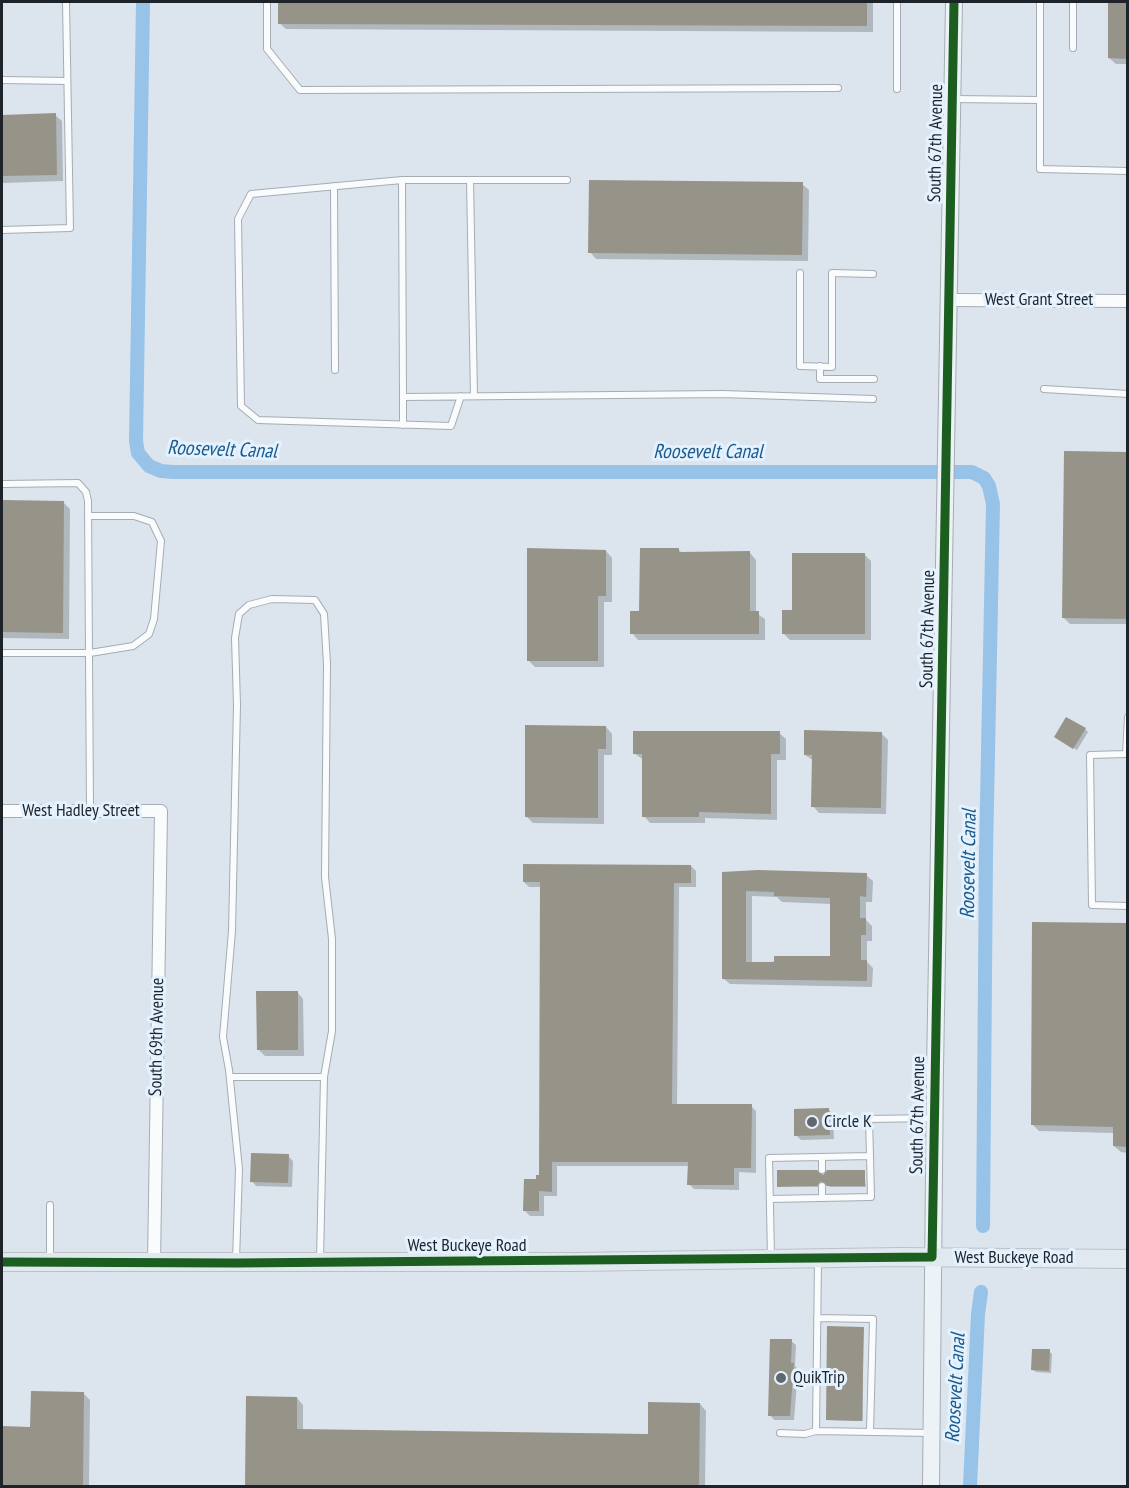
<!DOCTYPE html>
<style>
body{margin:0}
#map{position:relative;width:1129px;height:1488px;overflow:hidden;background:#dce5ed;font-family:"PT Sans Narrow",sans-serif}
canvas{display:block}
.frame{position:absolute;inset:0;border:3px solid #1d2329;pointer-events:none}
</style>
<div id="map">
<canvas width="1129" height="1488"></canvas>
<div class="frame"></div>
</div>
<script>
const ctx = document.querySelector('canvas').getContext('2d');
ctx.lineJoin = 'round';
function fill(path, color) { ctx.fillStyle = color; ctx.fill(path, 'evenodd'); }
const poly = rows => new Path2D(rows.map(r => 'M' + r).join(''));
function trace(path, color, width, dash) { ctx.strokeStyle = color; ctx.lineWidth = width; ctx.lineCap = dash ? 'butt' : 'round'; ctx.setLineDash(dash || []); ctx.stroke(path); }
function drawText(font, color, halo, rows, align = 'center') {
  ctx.font = font + ' "PT Sans Narrow",sans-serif'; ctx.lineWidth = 6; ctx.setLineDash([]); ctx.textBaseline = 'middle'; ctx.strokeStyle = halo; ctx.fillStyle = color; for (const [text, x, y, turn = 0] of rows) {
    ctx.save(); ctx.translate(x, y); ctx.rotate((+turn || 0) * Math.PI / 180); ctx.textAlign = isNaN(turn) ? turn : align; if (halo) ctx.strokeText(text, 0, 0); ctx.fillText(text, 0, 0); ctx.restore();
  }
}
const shadow = poly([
 [280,2,873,2,873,32,286,29,279,23],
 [1110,2,1128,2,1128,64,1116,64,1109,58],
 [55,115,62,121,63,181,2,183,2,116],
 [802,184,809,190,808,261,596,259,590,252],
 [1128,454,1128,624,1070,624,1063,617],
 [2,502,63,502,70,509,69,639,2,638],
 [679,550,683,554,750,553,756,560,756,613,765,619,765,640,638,640,632,633,641,612],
 [606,551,612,558,612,602,604,602,604,667,535,667,528,660],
 [864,554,871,561,871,640,790,640,783,633,793,612],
 [606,727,612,734,612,755,604,755,604,824,533,823,526,816],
 [1085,729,1088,732,1077,750,1059,740],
 [779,733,786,739,786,760,777,760,777,820,705,818,705,823,650,823,644,816,644,760,635,754],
 [881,733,888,740,886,814,819,813,813,806,814,761,805,755],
 [691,866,696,871,696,887,679,887,677,1105,751,1106,756,1111,756,1173,739,1172,739,1190,694,1189,689,1184,689,1166,557,1166,557,1196,544,1196,544,1216,530,1216,525,1211,540,1177,542,887,529,887,524,882],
 [724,873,866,875,873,881,872,902,866,902,866,920,872,926,872,941,867,941,867,962,873,968,872,987,730,984,723,978],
 [752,896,777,897,782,902,832,904,832,958,752,963],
 [1128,924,1128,1153,1121,1152,1114,1146,1114,1133,1039,1131,1032,1124],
 [297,992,303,999,304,1056,265,1056,258,1049],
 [829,1110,833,1115,834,1139,801,1140,796,1135],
 [288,1156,293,1161,292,1187,256,1186,252,1181],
 [864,1171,866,1187,830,1187,823,1181,818,1187,779,1186],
 [863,1328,863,1421,828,1420,827,1419],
 [791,1341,796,1345,795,1366,798,1369,794,1420,774,1420,770,1415],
 [1049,1351,1052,1354,1051,1373,1036,1372,1033,1370],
 [84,1394,90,1400,89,1486,2,1486,2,1428,31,1428],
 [248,1398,297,1398,303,1405,303,1431,649,1435,700,1404,706,1411,705,1486,247,1486]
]);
const canal = poly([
 [143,2,136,441,138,453,149,466,161,471,173,472,972,472,984,478,989,486,993,504,986,852,983,1226],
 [970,1486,978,1314,981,1292]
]);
const building = poly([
 [278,2,867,2,867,26,278,24],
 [1108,2,1128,2,1128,59,1108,58],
 [56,113,57,175,2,176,2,115],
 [589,180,803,182,802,255,588,253],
 [1064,451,1128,452,1128,619,1062,618],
 [2,500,64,501,63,633,2,632],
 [527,548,606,550,606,596,598,596,598,661,527,661],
 [640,548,679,548,679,552,750,551,750,611,759,611,759,634,630,634,630,611,639,611],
 [792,553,865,553,865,634,782,634,782,610,792,610],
 [1066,717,1086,728,1073,749,1054,737],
 [525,725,606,726,606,749,598,749,598,818,525,817],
 [804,730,882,732,881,808,811,807,812,755,804,755],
 [633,731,780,731,780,754,771,754,771,814,699,812,699,817,642,817,642,754,633,754],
 [523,864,691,865,691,883,674,883,672,1104,752,1104,751,1168,734,1168,734,1185,687,1185,688,1162,552,1162,552,1192,539,1191,539,1211,523,1211,524,1179,536,1179,536,1175,539,1175,540,882,523,882],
 [758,870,867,873,866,897,860,896,860,918,866,918,866,935,861,935,861,960,867,960,867,981,722,979,722,872],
 [746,891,774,892,774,896,830,898,830,956,774,956,774,962,746,962],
 [1032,922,1128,923,1128,1147,1113,1146,1113,1127,1031,1125],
 [256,991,298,991,298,1050,257,1050],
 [829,1108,830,1135,794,1136,794,1109],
 [251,1153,289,1154,288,1183,250,1182],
 [777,1170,817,1170,823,1175,827,1170,865,1170,865,1186,827,1186,821,1181,817,1186,777,1187],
 [827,1326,864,1327,862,1421,826,1420],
 [770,1339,792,1339,791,1363,794,1363,790,1416,768,1416],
 [1032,1349,1050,1349,1049,1371,1031,1370],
 [31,1391,84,1392,83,1486,2,1486,2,1426,30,1427],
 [246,1396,297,1397,297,1429,648,1434,648,1402,700,1403,699,1486,245,1486]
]);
const service = poly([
 [267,2,267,49,300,90,838,88],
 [1073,48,1073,2],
 [2,80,67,81],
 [897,89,897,2],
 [954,99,1040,100,1040,169,1128,171],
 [1040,100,1040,2],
 [402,180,251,194,238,219,241,406,258,420,451,426,461,396],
 [470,180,474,396],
 [567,180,402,180,403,397,723,394,873,399],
 [334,186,335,370],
 [2,230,70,228,66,2],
 [800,273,800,366,832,367,832,273,873,274],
 [820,366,820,379,874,379],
 [1044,389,1128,394],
 [403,397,403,425],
 [2,484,78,483,86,492,88,501,90,810],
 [2,653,90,653,133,646,149,634,154,619,161,541,152,522,134,516,88,516],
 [1128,717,1126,754,1090,755,1092,905,1128,906],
 [230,1077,324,1077,332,1031,332,939,325,877,327,664,324,614,315,600,272,599,249,605,239,614,235,638,237,705,232,931,223,1037,229,1070,239,1169,236,1260],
 [822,1157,822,1170],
 [822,1186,822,1198],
 [770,1199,871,1197,870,1156],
 [50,1205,50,1259],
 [771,1257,769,1158,870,1156,869,1119,934,1118],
 [818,1259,816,1431,931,1433],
 [320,1260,324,1077],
 [817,1318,873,1319,870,1432],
 [780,1433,805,1434,816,1431]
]);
const minor = poly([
 [951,300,1128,301],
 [2,811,161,811,154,1263]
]);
const secondary = poly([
 [931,1486,935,1068,954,2]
]);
const primary = poly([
 [2,1262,576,1262,899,1257,1128,1259]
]);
const cycleway = poly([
 [2,1262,236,1263,932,1257,954,2]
]);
const markers = [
 [812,1122,6,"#60676e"],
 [781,1378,6,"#60676e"]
];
const streetNames = [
 ["South 67th Avenue",936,143,-89],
 ["West Grant Street",1039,300],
 ["South 67th Avenue",928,629,-89],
 ["West Hadley Street",81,811],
 ["South 69th Avenue",157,1037,-89],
 ["South 67th Avenue",918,1115,-89],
 ["West Buckeye Road",467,1246],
 ["West Buckeye Road",1014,1258]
];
const poiNames = [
 ["Circle K",824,1122],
 ["QuikTrip",793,1378]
];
const waterNames = [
 ["Roosevelt Canal",222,450,2],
 ["Roosevelt Canal",708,452],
 ["Roosevelt Canal",969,864,-89],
 ["Roosevelt Canal",956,1388,-87]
];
fill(shadow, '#0003');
trace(canal, '#97c3e9', 14);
fill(building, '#969388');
trace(service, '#a6acb3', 8);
trace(minor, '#a6acb3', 14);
trace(secondary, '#a6acb3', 18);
trace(primary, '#bdc1c6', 20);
trace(service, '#fafbfc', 6);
trace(minor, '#fafbfc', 12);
trace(secondary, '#edf2f6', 16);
trace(primary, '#e1e9f0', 18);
trace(cycleway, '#1b5e20', 9);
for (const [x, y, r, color] of markers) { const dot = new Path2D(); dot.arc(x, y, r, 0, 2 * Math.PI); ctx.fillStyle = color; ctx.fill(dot); trace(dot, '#e4f2ff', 2); }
drawText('18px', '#1d2329', '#e4f2ff', streetNames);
drawText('18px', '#1d2329', '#e4f2ff', poiNames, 'left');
drawText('italic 20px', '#1c5a8a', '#e4f2ff', waterNames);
</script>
